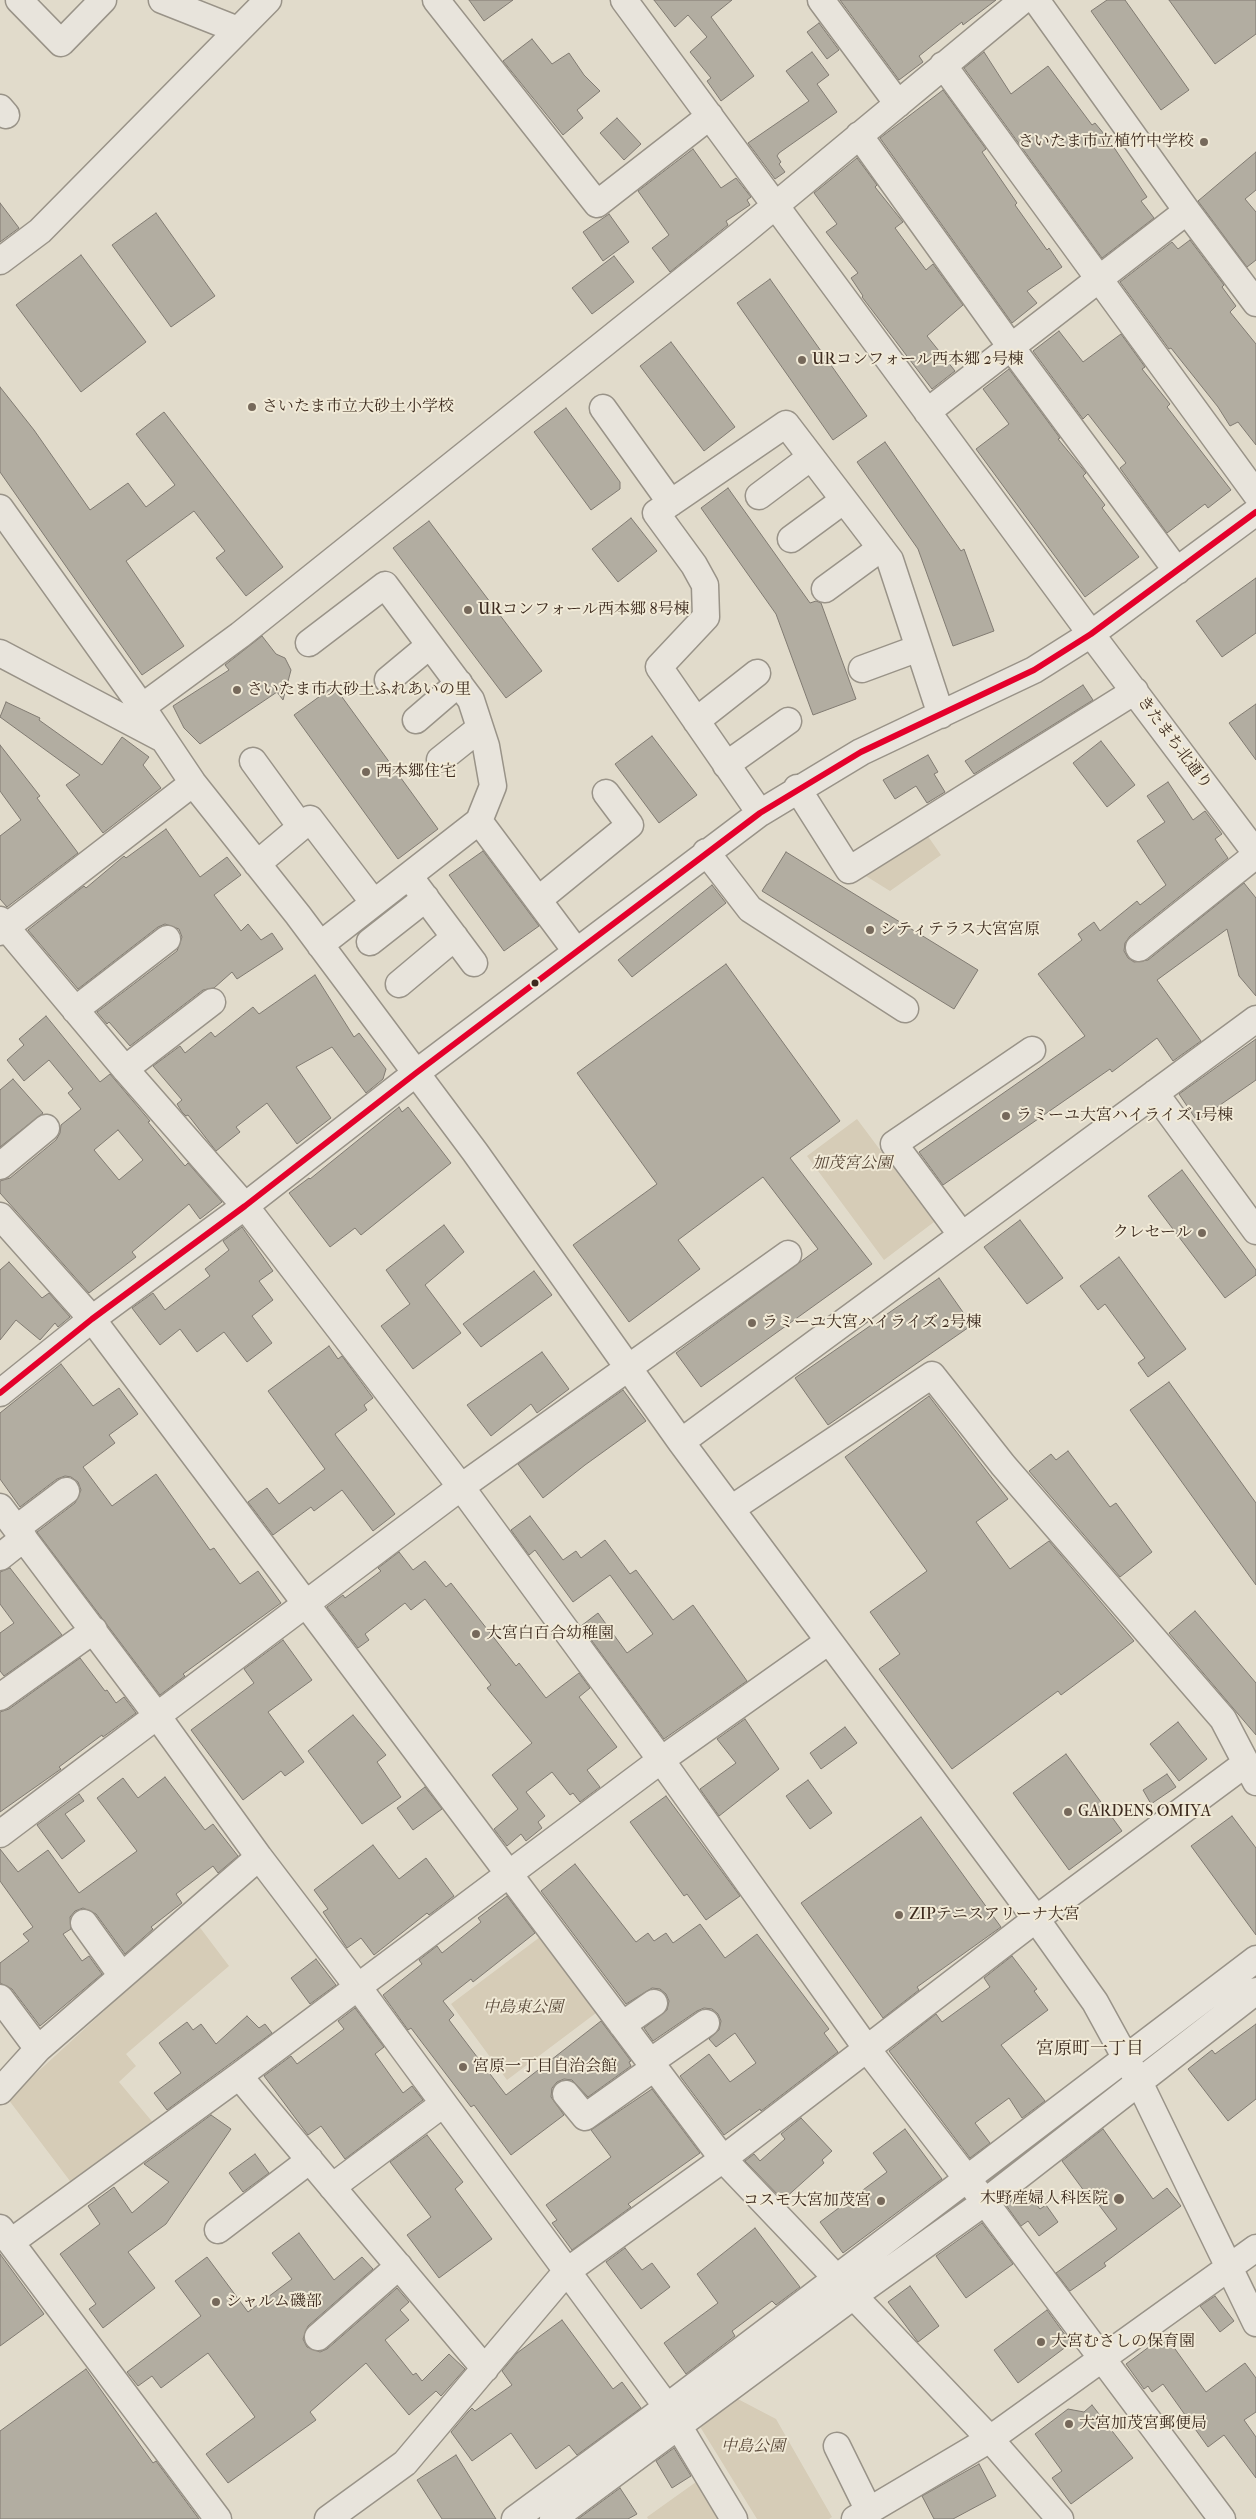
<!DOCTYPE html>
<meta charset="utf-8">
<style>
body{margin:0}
canvas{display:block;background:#e1dbcb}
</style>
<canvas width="1256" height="2519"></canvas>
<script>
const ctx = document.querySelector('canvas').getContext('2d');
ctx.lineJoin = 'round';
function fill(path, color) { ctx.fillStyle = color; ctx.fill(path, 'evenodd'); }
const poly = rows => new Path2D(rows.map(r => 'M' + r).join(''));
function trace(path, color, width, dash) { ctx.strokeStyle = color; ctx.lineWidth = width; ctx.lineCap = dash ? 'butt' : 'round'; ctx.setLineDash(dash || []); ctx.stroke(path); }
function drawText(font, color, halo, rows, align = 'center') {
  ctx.font = font + ' "IM FELL French Canon","Noto Serif JP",serif'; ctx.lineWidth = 4; ctx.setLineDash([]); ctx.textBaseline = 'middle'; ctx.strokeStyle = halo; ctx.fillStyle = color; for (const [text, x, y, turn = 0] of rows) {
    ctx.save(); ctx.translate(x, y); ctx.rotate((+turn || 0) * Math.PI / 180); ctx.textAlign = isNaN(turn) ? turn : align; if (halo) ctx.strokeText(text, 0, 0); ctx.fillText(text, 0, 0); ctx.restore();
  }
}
const green = poly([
 [925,832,941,855,890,891,861,873],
 [857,1119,934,1222,884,1260,807,1156],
 [198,1925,229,1966,126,2054,136,2066,119,2082,155,2125,73,2185,8,2099],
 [540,1937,596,2013,507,2080,451,2004],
 [734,2397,776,2419,832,2517,829,2519,757,2519,699,2425],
 [696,2482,720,2519,648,2519,647,2517]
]);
const building = poly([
 [469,0,513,0,484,21,469,0],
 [654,0,732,0,711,17,754,76,721,101,707,81,711,78,690,52,707,37,688,15,675,27,654,0],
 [840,0,996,0,963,25,962,22,919,56,923,62,899,80,840,0],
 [1107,0,1125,0,1189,90,1161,110,1091,11,1107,0],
 [1169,0,1256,0,1256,34,1215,64,1169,0],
 [819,23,839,50,827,59,807,32,819,23],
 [532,39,552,64,569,53,584,75,600,91,577,110,583,118,563,135,503,61,532,39],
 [812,52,829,75,817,84,837,112,779,153,777,156,781,162,779,164,785,172,775,179,748,143,809,101,786,71,812,52],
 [984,52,1011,94,1048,66,1092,125,1095,123,1109,140,1147,197,1141,201,1154,218,1102,258,964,68,984,52],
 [943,90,986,149,982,152,1017,203,1015,205,1047,250,1049,248,1062,267,1027,291,1037,303,1012,323,880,138,943,90],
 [617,118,641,144,624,160,600,133,617,118],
 [693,149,721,188,736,178,751,197,747,200,750,205,726,221,728,225,670,272,652,248,669,235,638,191,693,149],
 [1256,152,1256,190,1245,199,1256,212,1256,260,1247,267,1198,201,1256,152],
 [857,158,877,185,875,187,903,222,895,228,926,270,933,264,963,305,927,336,955,371,932,389,862,297,863,296,851,278,858,273,826,232,837,224,814,193,857,158],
 [0,203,19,228,0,242,0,203],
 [156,213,215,296,171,327,112,245,156,213],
 [609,214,629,242,603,261,583,232,609,214],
 [1190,240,1224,285,1222,287,1236,306,1230,312,1256,344,1256,445,1238,422,1230,426,1218,407,1171,348,1169,349,1120,282,1172,242,1178,249,1190,240],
 [81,255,146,342,81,392,16,305,81,255],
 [614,256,634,282,592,314,572,288,614,256],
 [770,279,867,416,833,440,737,303,770,279],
 [1059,331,1083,362,1121,334,1145,367,1142,369,1170,404,1167,407,1231,490,1208,508,1205,504,1167,533,1120,468,1126,463,1088,414,1083,419,1033,351,1059,331],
 [671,342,735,427,704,451,640,366,671,342],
 [1009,369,1060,438,1058,439,1086,473,1083,476,1105,505,1102,508,1139,557,1085,597,976,449,1009,424,983,389,1009,369],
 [0,387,34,430,90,510,128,483,146,507,175,485,136,434,164,412,283,567,246,596,216,558,225,551,194,511,126,561,184,646,142,675,0,472,0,387],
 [566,408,620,482,620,489,591,510,534,432,566,408],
 [885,442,961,551,964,549,994,631,953,646,918,549,857,462,885,442],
 [728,488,810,603,816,601,821,603,856,699,813,715,776,614,701,508,728,488],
 [631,518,657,551,618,582,592,549,631,518],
 [429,521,542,671,506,698,393,548,429,521],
 [1256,578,1256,633,1222,657,1196,621,1256,578],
 [262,636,276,654,285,658,291,670,283,700,277,692,200,744,184,728,173,706,229,670,225,665,262,636],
 [1083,685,1093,700,974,774,965,761,1083,685],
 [334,686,438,829,398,859,294,715,334,686],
 [6,702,40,718,39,720,102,765,122,737,149,757,143,765,161,788,103,833,66,785,80,775,0,717,6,702],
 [1256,704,1256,760,1229,723,1256,704],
 [652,736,697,795,659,823,615,764,652,736],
 [1101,741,1135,785,1107,807,1073,763,1101,741],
 [0,745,40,796,37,798,78,853,7,907,0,899,0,836,21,820,0,791,0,745],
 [928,755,938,772,934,774,945,792,927,803,916,786,895,799,883,780,928,755],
 [1168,782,1193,820,1205,811,1222,834,1215,839,1228,858,1130,936,1125,943,1124,951,1128,958,1134,962,1148,960,1244,883,1256,898,1256,996,1239,976,1227,929,1157,980,1201,1041,1173,1061,1157,1038,1112,1072,1110,1069,943,1185,919,1152,1085,1036,1038,974,1082,940,1078,934,1094,922,1100,931,1137,901,1140,905,1166,885,1137,841,1165,822,1147,796,1168,782],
 [166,829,200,877,227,857,241,875,214,895,241,931,248,924,261,940,272,933,283,949,237,979,232,972,214,988,203,990,130,1046,109,1022,107,1024,97,1012,177,951,182,937,179,929,165,924,158,927,78,989,28,930,84,886,86,888,124,856,126,858,166,829],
 [483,851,539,926,504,951,449,875,483,851],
 [786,852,978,970,954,1009,762,891,786,852],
 [712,885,726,903,632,977,618,960,712,885],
 [726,964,840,1121,790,1158,872,1264,701,1387,676,1353,818,1249,763,1177,678,1240,700,1269,629,1322,573,1245,657,1184,577,1073,726,964],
 [315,975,354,1037,359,1033,386,1069,383,1079,366,1093,332,1047,296,1067,331,1118,297,1144,267,1103,236,1127,240,1132,216,1151,188,1115,186,1116,182,1112,177,1104,182,1100,153,1066,180,1046,185,1053,211,1032,215,1037,253,1007,259,1014,315,975],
 [46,1016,100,1082,110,1074,150,1121,148,1122,185,1166,188,1163,222,1202,200,1219,189,1204,132,1252,136,1257,89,1293,0,1193,0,1181,10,1178,56,1140,60,1133,61,1125,81,1109,68,1093,73,1089,49,1060,24,1081,7,1060,24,1045,19,1039,46,1016],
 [118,1130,143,1160,119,1180,94,1150,118,1130],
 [1256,1039,1256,1080,1197,1121,1179,1094,1256,1039],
 [13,1079,43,1113,0,1147,0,1090,13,1079],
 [399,1107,402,1112,408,1107,451,1163,361,1235,355,1228,330,1247,289,1193,309,1178,310,1179,399,1107],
 [1182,1170,1256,1270,1256,1275,1225,1298,1148,1196,1182,1170],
 [1020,1220,1063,1278,1027,1304,984,1247,1020,1220],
 [444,1225,464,1252,425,1285,461,1333,413,1369,381,1326,410,1304,386,1270,444,1225],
 [242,1227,273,1271,259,1281,273,1300,252,1316,272,1343,247,1362,224,1332,197,1352,180,1329,160,1345,132,1308,153,1293,165,1310,210,1276,205,1269,229,1250,223,1241,242,1227],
 [1119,1257,1186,1349,1148,1377,1138,1363,1145,1358,1105,1304,1098,1310,1080,1286,1119,1257],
 [9,1262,42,1298,49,1293,70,1317,58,1327,55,1323,40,1340,16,1320,0,1340,0,1270,9,1262],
 [534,1271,552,1295,481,1347,463,1324,534,1271],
 [939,1278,972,1325,828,1425,795,1378,939,1278],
 [329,1346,338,1359,342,1356,373,1398,364,1405,367,1410,335,1434,336,1436,395,1514,373,1531,342,1490,314,1511,311,1507,273,1535,248,1502,267,1488,279,1504,325,1469,268,1391,329,1346],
 [542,1352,569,1389,537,1413,531,1404,491,1436,467,1405,542,1352],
 [61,1364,93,1406,119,1388,138,1414,109,1435,115,1443,83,1467,112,1506,156,1474,210,1550,214,1548,240,1584,258,1571,281,1603,183,1674,185,1676,160,1695,37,1532,75,1503,81,1490,78,1482,71,1477,65,1476,57,1479,20,1507,0,1479,0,1413,61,1364],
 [1169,1382,1256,1503,1256,1585,1130,1410,1169,1382],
 [623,1390,646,1421,585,1465,543,1498,518,1464,623,1390],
 [929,1396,1008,1499,976,1522,1010,1569,1049,1541,1134,1641,1061,1695,1058,1691,952,1769,879,1669,900,1654,870,1612,927,1571,845,1457,929,1396],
 [1068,1451,1110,1507,1116,1503,1152,1552,1120,1577,1029,1471,1051,1454,1056,1460,1068,1451],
 [530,1516,563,1560,576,1551,581,1558,605,1540,630,1574,636,1570,673,1620,693,1605,747,1681,664,1739,581,1626,598,1613,627,1653,653,1634,610,1575,573,1602,535,1550,529,1555,511,1530,530,1516],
 [399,1552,413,1570,425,1561,446,1587,451,1583,516,1666,519,1663,546,1698,579,1673,590,1688,579,1697,617,1747,587,1770,600,1787,580,1802,573,1793,570,1795,552,1772,526,1792,545,1816,538,1822,542,1828,526,1841,521,1834,507,1846,494,1829,518,1809,492,1775,532,1743,487,1688,491,1685,425,1599,411,1610,405,1603,365,1634,369,1640,358,1648,327,1607,343,1595,345,1598,381,1571,378,1568,399,1552],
 [10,1568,62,1635,4,1676,0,1671,0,1633,14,1623,0,1604,0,1572,10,1568],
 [1195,1611,1256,1683,1256,1735,1169,1633,1195,1611],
 [283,1640,312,1680,268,1712,304,1762,285,1776,281,1771,243,1800,191,1730,254,1683,244,1669,283,1640],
 [80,1658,105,1691,107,1690,116,1703,124,1697,136,1713,103,1737,102,1735,59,1767,61,1769,0,1812,0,1712,9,1709,80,1658],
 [353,1715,386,1755,377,1762,401,1797,362,1824,308,1751,353,1715],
 [745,1719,779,1769,719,1816,700,1789,736,1763,717,1739,745,1719],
 [1178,1722,1207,1759,1179,1781,1150,1744,1178,1722],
 [845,1727,857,1743,821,1769,810,1753,845,1727],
 [1066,1754,1122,1831,1069,1870,1013,1793,1066,1754],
 [1167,1774,1176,1787,1151,1804,1143,1790,1167,1774],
 [165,1777,205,1830,213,1824,238,1856,218,1873,213,1866,176,1894,182,1903,151,1927,153,1929,125,1954,96,1914,83,1908,75,1911,70,1917,71,1929,63,1934,82,1961,89,1956,102,1974,40,2026,12,1989,0,1983,0,1963,29,1941,23,1934,33,1927,0,1881,0,1849,18,1872,48,1850,79,1893,137,1851,97,1798,123,1778,138,1798,165,1777],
 [808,1780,832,1813,810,1829,786,1796,808,1780],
 [425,1787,442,1809,413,1830,397,1808,425,1787],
 [79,1794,84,1801,65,1814,85,1841,62,1859,37,1825,79,1794],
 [666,1796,740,1896,706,1920,687,1894,684,1896,630,1822,666,1796],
 [1232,1816,1256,1848,1256,1935,1191,1846,1232,1816],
 [921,1817,1001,1927,917,1987,919,1990,883,2018,801,1903,921,1817],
 [373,1845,399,1879,426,1858,454,1896,429,1915,427,1913,374,1955,361,1938,347,1948,323,1912,328,1909,314,1890,373,1845],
 [575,1864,636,1942,648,1933,654,1941,666,1933,673,1943,700,1924,725,1958,757,1934,829,2029,824,2033,838,2052,761,2111,760,2109,724,2135,680,2076,709,2054,730,2082,756,2063,735,2033,716,2047,709,2039,719,2030,721,2021,718,2014,712,2009,704,2008,697,2011,653,2041,644,2028,667,2010,669,2001,666,1994,660,1989,652,1988,626,2004,541,1891,575,1864],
 [507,1896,535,1933,473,1982,471,1979,443,2001,454,2015,449,2020,506,2095,601,2021,631,2061,629,2062,631,2066,588,2097,572,2080,564,2079,557,2082,552,2088,551,2097,564,2115,511,2155,474,2105,471,2107,411,2028,408,2030,383,1995,422,1964,419,1960,437,1946,442,1953,481,1922,478,1918,507,1896],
 [1012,1956,1037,1989,1034,1991,1048,2010,1001,2045,1045,2101,1022,2118,1009,2098,975,2123,990,2143,970,2158,889,2051,936,2014,942,2022,990,1987,984,1978,1012,1956],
 [316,1959,336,1985,310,2004,291,1978,316,1959],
 [355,2008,384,2047,375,2054,403,2093,412,2086,423,2100,345,2159,321,2126,308,2135,264,2076,291,2056,297,2064,344,2029,338,2021,355,2008],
 [247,2016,259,2028,265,2024,272,2033,167,2110,154,2093,181,2073,159,2043,187,2022,193,2030,201,2024,216,2044,247,2016],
 [1256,2024,1256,2099,1228,2121,1188,2069,1212,2050,1215,2054,1256,2024],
 [652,2089,700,2153,628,2204,631,2207,572,2250,552,2223,557,2220,546,2205,611,2157,591,2130,652,2089],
 [211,2115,231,2129,166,2224,128,2252,155,2288,103,2328,89,2309,96,2304,60,2254,100,2224,88,2206,114,2187,132,2213,169,2182,144,2164,211,2115],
 [801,2118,832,2151,822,2160,824,2163,783,2200,745,2161,754,2154,760,2161,785,2139,781,2134,801,2118],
 [905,2129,942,2179,843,2253,820,2222,887,2172,873,2153,905,2129],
 [1103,2129,1153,2199,1167,2188,1181,2206,1104,2263,1106,2266,1070,2291,1056,2273,1117,2229,1093,2197,1090,2199,1062,2161,1103,2129],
 [427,2135,463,2182,455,2189,492,2239,439,2278,407,2235,431,2217,390,2162,427,2135],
 [255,2154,269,2173,243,2192,229,2173,255,2154],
 [1025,2190,1040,2209,1046,2205,1058,2222,1039,2236,1028,2221,1021,2226,1006,2205,1025,2190],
 [982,2223,1013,2264,966,2298,936,2256,982,2223],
 [755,2228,800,2287,776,2305,772,2301,732,2331,735,2336,686,2374,664,2343,718,2303,697,2274,755,2228],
 [299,2233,334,2280,362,2257,373,2269,308,2326,303,2339,307,2347,320,2352,327,2349,397,2288,409,2302,400,2310,409,2320,385,2340,413,2375,416,2373,422,2381,449,2354,465,2369,441,2396,436,2391,409,2415,366,2363,310,2412,316,2420,228,2483,206,2454,255,2417,208,2353,161,2388,152,2376,138,2386,127,2372,201,2316,175,2281,207,2257,248,2312,292,2279,272,2253,299,2233],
 [625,2248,642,2270,652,2263,670,2287,641,2309,606,2262,625,2248],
 [0,2254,44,2314,0,2346,0,2254],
 [910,2286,939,2326,918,2342,888,2302,910,2286],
 [1215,2296,1234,2321,1220,2332,1200,2306,1215,2296],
 [1047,2310,1071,2343,1018,2383,994,2350,1047,2310],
 [562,2320,613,2389,622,2382,641,2408,577,2455,569,2445,536,2469,511,2433,472,2461,451,2432,468,2412,472,2408,475,2411,512,2385,502,2371,517,2353,562,2320],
 [1165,2335,1206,2392,1245,2363,1256,2378,1256,2412,1244,2420,1256,2437,1256,2478,1224,2435,1208,2447,1163,2384,1152,2392,1148,2386,1144,2389,1126,2364,1165,2335],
 [86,2369,153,2463,156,2461,199,2519,0,2519,0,2431,86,2369],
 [1092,2405,1133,2458,1071,2504,1052,2478,1062,2471,1035,2434,1068,2409,1084,2412,1092,2405],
 [674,2448,691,2476,672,2488,656,2461,674,2448],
 [456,2455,496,2519,442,2519,417,2480,456,2455],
 [979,2464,996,2496,953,2519,934,2519,922,2496,979,2464],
 [620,2488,637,2514,628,2519,578,2519,620,2488]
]);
const minor = poly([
 [19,0,61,43,103,0],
 [162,0,238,30],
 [436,0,597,204,710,116],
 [624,0,1091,634,1256,853],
 [821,0,898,104],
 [1036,0,1187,211,1256,303],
 [943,65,1256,494],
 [0,108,6,115],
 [859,135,1011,347,1177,571],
 [0,261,40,231,268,0],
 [603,408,671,503],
 [927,412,1187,211],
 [759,496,811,457],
 [0,508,142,707,193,783,298,915,475,1152,681,1442,1036,1919,1095,2002,1140,2084,1256,2323],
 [791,539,844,500],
 [825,589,881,548],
 [309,643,385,585,471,700,486,746,493,786,479,821],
 [0,653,163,739],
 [862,669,919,648],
 [388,680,430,645],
 [142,707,240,635,741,234,1023,0],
 [416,720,459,683],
 [696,721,757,673],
 [440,760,480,728],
 [253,761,301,827,310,819,374,903],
 [726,765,788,721],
 [797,788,849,870,1135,691],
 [760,813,659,667,706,617,705,585,694,565,656,513,786,424,890,560,941,715],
 [706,852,750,909,905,1009],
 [257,864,301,827],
 [409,876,474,963],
 [538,900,630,825,606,793],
 [0,920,125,1069,245,1206,461,1487,661,1760,867,2049,985,2202,1222,2519],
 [0,932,193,783],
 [370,942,426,898],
 [320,945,479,821,576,951],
 [1139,948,1256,855],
 [399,984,455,937],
 [75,1010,167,939],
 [125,1069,212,1002],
 [1155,1093,1256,1231],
 [0,1166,46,1128],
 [0,1216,92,1319,723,2159,990,2439,1060,2519],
 [961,1234,894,1144,1032,1050],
 [0,1393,92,1319,245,1206,416,1073,760,813,861,752,1034,670,1091,634,1256,512],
 [681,1442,1256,1019],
 [0,1507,158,1717,259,1857,358,1987,667,2407,734,2519],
 [731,1509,932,1375,1003,1465,1223,1719,1256,1782],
 [17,1528,66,1491],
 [0,1557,24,1538],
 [0,1697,94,1630],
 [0,1834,461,1487,788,1254],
 [84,1923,122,1976],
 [0,1998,38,2049],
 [622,2025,654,2003],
 [650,2062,706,2023],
 [239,2076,485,2369],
 [0,2091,38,2049,259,1857],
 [566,2094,585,2117,654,2068],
 [332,2187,443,2104],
 [0,2228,218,2519],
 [218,2230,310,2160],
 [11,2242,239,2076,661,1760,829,1641],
 [318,2337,399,2266],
 [837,2446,869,2511],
 [328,2519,405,2463,566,2272,723,2159,1036,1919,1245,1764],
 [515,2519,667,2407,1256,1959],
 [553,2519,852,2297,985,2202,1256,1991],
 [855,2519,990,2439,1256,2248]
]);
const bus1 = poly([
 [0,1393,92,1319,245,1206,416,1073,760,813,861,752,1034,670,1091,634,1256,512]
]);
const markers = [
 [1204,142,5,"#76695b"],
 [802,360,5,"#76695b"],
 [252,407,5,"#76695b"],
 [468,610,5,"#76695b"],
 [237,690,5,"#76695b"],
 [366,772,5,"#76695b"],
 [870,930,5,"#76695b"],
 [535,983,4.5,"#3d2b1f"],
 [1006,1116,5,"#76695b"],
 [1202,1233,5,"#76695b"],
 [752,1323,5,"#76695b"],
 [476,1634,5,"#76695b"],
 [1068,1812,5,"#76695b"],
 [899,1915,5,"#76695b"],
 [463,2067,5,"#76695b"],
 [1119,2199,6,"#76695b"],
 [881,2201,5,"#76695b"],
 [216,2302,5,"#76695b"],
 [1041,2342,5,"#76695b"],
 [1069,2424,5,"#76695b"]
];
const poiNames = [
 ["さいたま市立植竹中学校",1194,142,"right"],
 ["URコンフォール西本郷 2号棟",812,360],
 ["さいたま市立大砂土小学校",262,407],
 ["URコンフォール西本郷 8号棟",478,610],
 ["さいたま市大砂土ふれあいの里",247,690],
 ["西本郷住宅",376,772],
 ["シティテラス大宮宮原",880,930],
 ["ラミーユ大宮ハイライズ 1号棟",1016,1116],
 ["クレセール",1192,1233,"right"],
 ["ラミーユ大宮ハイライズ 2号棟",762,1323],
 ["大宮白百合幼稚園",486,1634],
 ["GARDENS OMIYA",1078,1812],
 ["ZIPテニスアリーナ大宮",909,1915],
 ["宮原一丁目自治会館",473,2067],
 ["木野産婦人科医院",1108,2199,"right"],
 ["コスモ大宮加茂宮",871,2201,"right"],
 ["シャルム磯部",226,2302],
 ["大宮むさしの保育園",1051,2342],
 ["大宮加茂宮郵便局",1079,2424]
];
const streetNames = [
 ["きたまち北通り",1174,743,53]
];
const parkNames = [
 ["加茂宮公園",852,1164],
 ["中島東公園",523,2008],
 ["中島公園",753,2447]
];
const neighbourhoodNames = [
 ["宮原町一丁目",1090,2050]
];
fill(green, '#d6ccb7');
fill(building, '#b2ada1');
trace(building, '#817b72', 1);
trace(minor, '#999388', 29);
trace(minor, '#e8e4dc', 26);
trace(bus1, '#e4002b', 6);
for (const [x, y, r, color] of markers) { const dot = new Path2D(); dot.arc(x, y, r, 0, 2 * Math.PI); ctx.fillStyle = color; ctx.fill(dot); trace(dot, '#f1ead7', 2); }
drawText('16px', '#3d2b1f', '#f1ead7', poiNames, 'left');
drawText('16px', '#3d2b1f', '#f1ead7', streetNames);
drawText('italic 16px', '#5a493a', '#f1ead7', parkNames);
drawText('18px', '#3d2b1f', '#f1ead7', neighbourhoodNames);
</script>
